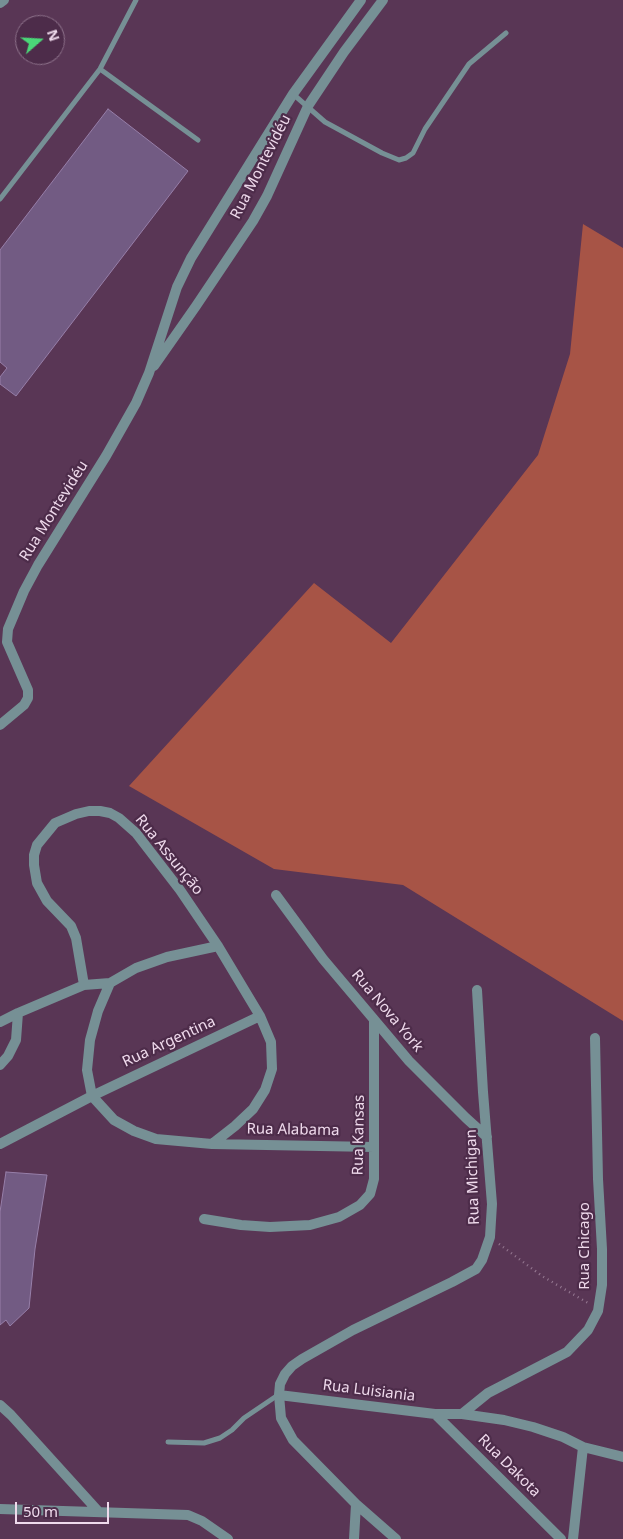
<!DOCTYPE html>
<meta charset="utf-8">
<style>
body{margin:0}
#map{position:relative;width:623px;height:1539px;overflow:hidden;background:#593655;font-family:"Noto Sans",sans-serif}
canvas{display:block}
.north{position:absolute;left:15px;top:15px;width:50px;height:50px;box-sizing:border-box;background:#4d2c4a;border:1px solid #8e728b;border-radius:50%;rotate:71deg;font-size:14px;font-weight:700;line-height:20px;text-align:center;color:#efdaec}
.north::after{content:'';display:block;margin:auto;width:18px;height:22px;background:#4ad778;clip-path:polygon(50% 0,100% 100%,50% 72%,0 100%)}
.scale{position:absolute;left:15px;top:1502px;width:94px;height:22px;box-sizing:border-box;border:2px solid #efdaec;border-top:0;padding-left:6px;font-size:15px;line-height:18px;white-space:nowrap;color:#efdaec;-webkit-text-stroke:4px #4d2c4a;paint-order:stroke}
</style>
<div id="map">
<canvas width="623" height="1539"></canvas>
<div class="north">N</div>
<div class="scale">50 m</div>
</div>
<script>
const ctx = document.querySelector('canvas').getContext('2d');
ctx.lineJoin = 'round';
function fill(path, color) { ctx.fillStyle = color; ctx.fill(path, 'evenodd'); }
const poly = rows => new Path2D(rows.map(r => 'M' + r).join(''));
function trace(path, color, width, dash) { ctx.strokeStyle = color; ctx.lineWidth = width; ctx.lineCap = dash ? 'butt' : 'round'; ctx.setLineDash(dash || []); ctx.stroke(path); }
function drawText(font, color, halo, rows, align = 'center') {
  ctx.font = font + ' "Noto Sans",sans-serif'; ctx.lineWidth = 4.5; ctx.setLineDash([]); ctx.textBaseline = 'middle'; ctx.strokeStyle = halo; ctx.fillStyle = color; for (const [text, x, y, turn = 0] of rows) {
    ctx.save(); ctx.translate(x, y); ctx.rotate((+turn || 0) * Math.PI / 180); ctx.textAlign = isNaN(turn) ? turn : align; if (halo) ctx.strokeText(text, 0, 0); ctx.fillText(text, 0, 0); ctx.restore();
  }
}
const green = poly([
 [583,224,623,248,623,1021,403,885,274,869,129,786,314,583,391,643,538,455,570,354]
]);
const building = poly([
 [108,109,188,171,16,396,0,384,0,377,7,368,0,362,0,250,108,109],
 [6,1172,47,1175,35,1249,29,1308,10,1326,6,1320,0,1325,0,1212,6,1172]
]);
const path = poly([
 [499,1244,542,1276,588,1303]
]);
const lane = poly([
 [100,69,198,140],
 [293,94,325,122,382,153,399,160,406,158,413,153,425,129,469,64,506,33],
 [0,199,100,69,136,0],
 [168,1442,204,1443,220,1438,232,1430,244,1418,278,1395]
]);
const street = poly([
 [0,3,4,0],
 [154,366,196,306,253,221,267,196,308,106,344,52,383,0],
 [0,725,24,705,28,698,28,690,7,642,8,629,24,591,38,565,106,456,136,403,149,373,177,287,191,258,293,94,361,0],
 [276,895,323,959,409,1061,466,1118,487,1137],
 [84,985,76,938,71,926,47,901,37,883,34,865,34,855,37,845,55,823,76,814,89,811,100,811,110,813,119,818,136,833,180,890,218,946,260,1016,271,1042,272,1069,265,1090,253,1109,235,1126,212,1144,156,1139,134,1131,114,1120,92,1096,87,1070,90,1040,98,1011,110,983,136,968,167,957,218,946],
 [0,1022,18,1013],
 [0,1065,8,1056,16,1040,18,1013,84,985,110,983],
 [0,1144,92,1096,260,1016],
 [212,1144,374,1147],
 [204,1219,241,1225,270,1227,310,1225,339,1217,360,1205,370,1194,374,1179,374,1020],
 [279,1395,435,1414,462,1414,504,1420,533,1427,563,1437,583,1447,623,1457],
 [0,1405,11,1415,98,1511],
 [435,1414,561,1539],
 [462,1414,488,1393,567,1352,588,1330,598,1311,602,1285,602,1249,598,1179,595,1038],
 [0,1509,188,1515,202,1521,228,1539],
 [354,1539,356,1504],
 [396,1539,356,1504,293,1440,281,1418,279,1395,280,1384,285,1374,292,1366,302,1359,353,1330,452,1282,476,1269,482,1260,490,1237,492,1204,483,1092,477,990],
 [573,1539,583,1447]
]);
const streetNames = [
 ["Rua Montevidéu",261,167,-63],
 ["Rua Montevidéu",54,511,-58],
 ["Rua Assunção",169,855,51],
 ["Rua Nova York",387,1011,50],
 ["Rua Argentina",169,1042,-25],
 ["Rua Alabama",293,1130,1],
 ["Rua Kansas",359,1135,-89],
 ["Rua Michigan",473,1177,-92],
 ["Rua Chicago",585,1246,-90],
 ["Rua Luisiania",369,1391,7],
 ["Rua Dakota",509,1466,45]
];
fill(green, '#a75446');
fill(building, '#725b83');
trace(building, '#977fa9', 1);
trace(path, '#987b94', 2.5, [1, 4]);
trace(lane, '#769095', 5);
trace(street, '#769095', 10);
drawText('15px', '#efdaec', '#4d2c4a', streetNames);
</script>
